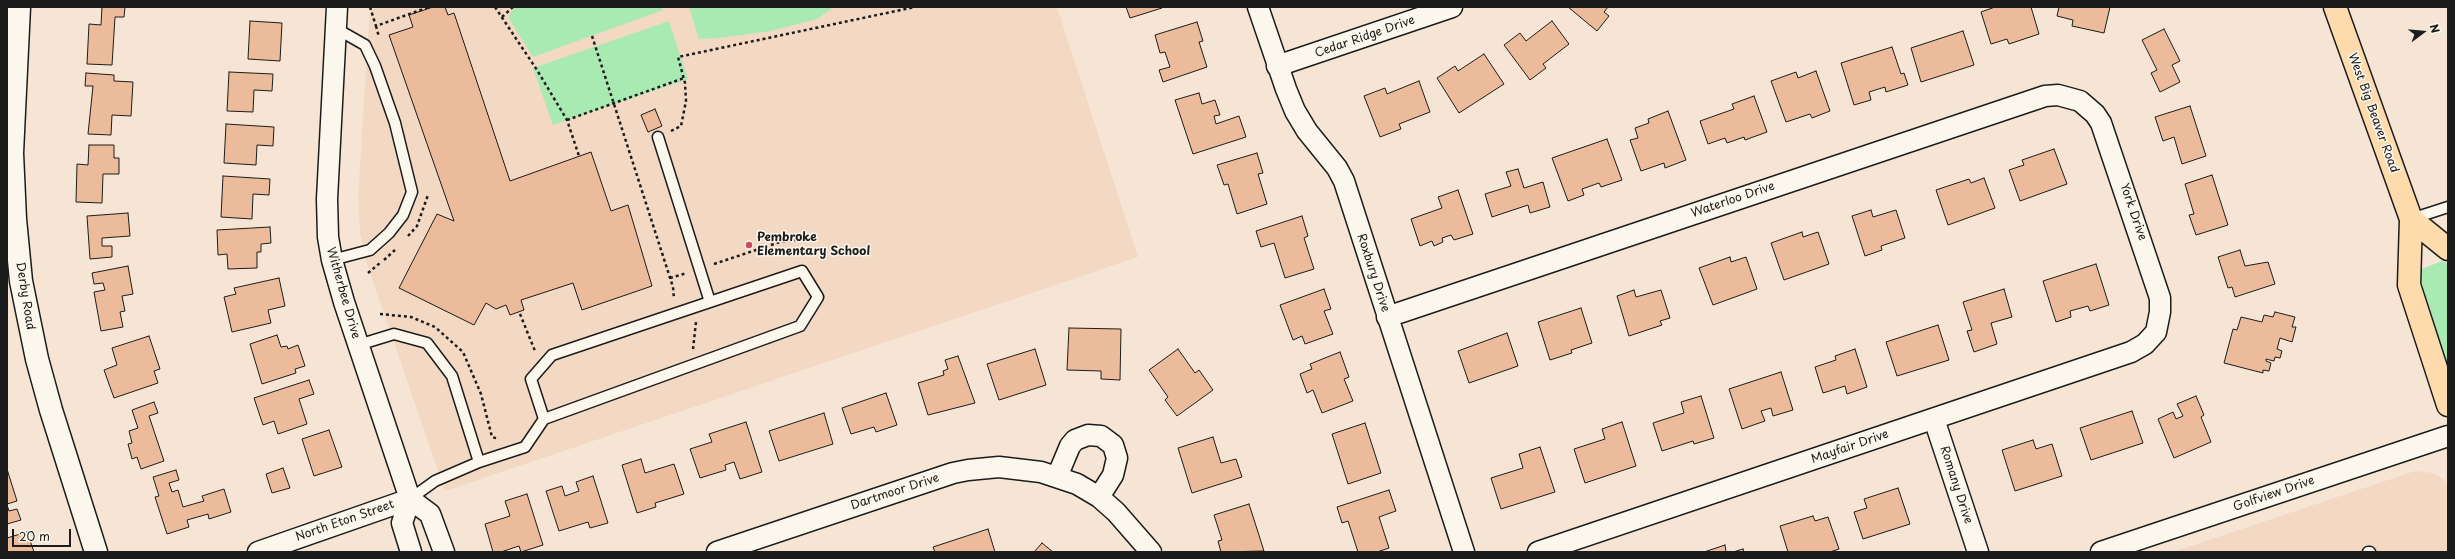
<!DOCTYPE html>
<style>
body{margin:0}
#map{position:relative;width:2455px;height:559px;overflow:hidden;background:#f6e5d4;font-family:"Playpen Sans",sans-serif}
canvas{display:block}
.frame{position:absolute;inset:0;border:8px solid #1c1c1c;pointer-events:none}
.north{position:absolute;left:2403px;top:12px;width:40px;height:40px;-webkit-text-stroke:3px #fbf7ec;paint-order:stroke;rotate:74deg;font-size:11px;font-weight:700;line-height:16px;text-align:center;color:#1c1c1c}
.north::after{content:'';display:block;margin:auto;width:14px;height:18px;background:#1c1c1c;clip-path:polygon(50% 0,100% 100%,50% 72%,0 100%)}
.scale{position:absolute;left:12px;top:529px;width:59px;height:18px;box-sizing:border-box;border:2px solid #1c1c1c;border-top:0;padding-left:5px;font-size:12px;line-height:14px;white-space:nowrap;color:#1c1c1c;-webkit-text-stroke:3px #fbf7ec;paint-order:stroke}
</style>
<div id="map">
<canvas width="2455" height="559"></canvas>
<div class="frame"></div>
<div class="north">N</div>
<div class="scale">20 m</div>
</div>
<script>
const ctx = document.querySelector('canvas').getContext('2d');
ctx.lineJoin = 'round';
function fill(path, color) { ctx.fillStyle = color; ctx.fill(path, 'evenodd'); }
const poly = rows => new Path2D(rows.map(r => 'M' + r).join(''));
function trace(path, color, width, dash) { ctx.strokeStyle = color; ctx.lineWidth = width; ctx.lineCap = dash ? 'butt' : 'round'; ctx.setLineDash(dash || []); ctx.stroke(path); }
function drawText(font, color, halo, rows, align = 'center') {
  ctx.font = font + ' "Playpen Sans",sans-serif'; ctx.lineWidth = 3; ctx.setLineDash([]); ctx.textBaseline = 'middle'; ctx.strokeStyle = halo; ctx.fillStyle = color; for (const [text, x, y, turn = 0] of rows) {
    ctx.save(); ctx.translate(x, y); ctx.rotate((+turn || 0) * Math.PI / 180); ctx.textAlign = isNaN(turn) ? turn : align; if (halo) ctx.strokeText(text, 0, 0); ctx.fillText(text, 0, 0); ctx.restore();
  }
}
const built = poly([
 [370,7,1057,7,1138,257,445,491,367,264,360,233,358,198],
 [2415,471,2433,473,2443,479,2448,486,2448,552,2173,552]
]);
const green = poly([
 [516,7,662,7,663,10,533,57,509,19,510,13],
 [689,7,834,7,817,19,771,31,719,38,699,39],
 [669,21,688,79,553,125,533,68],
 [2442,261,2448,264,2448,368,2417,274,2419,270]
]);
const building = poly([
 [102,7,125,7,124,17,115,17,112,65,87,64,89,24,101,25,102,7],
 [433,7,445,7,448,15,454,13,510,181,591,152,611,211,628,205,652,286,582,310,573,283,521,300,524,310,510,315,506,305,496,309,486,303,474,325,399,288,437,214,454,221,389,35,413,27,409,15,433,7],
 [1126,7,1162,7,1162,8,1130,18,1126,7],
 [1568,7,1608,7,1604,12,1609,16,1597,31,1568,7],
 [1995,7,2031,7,2039,34,2009,44,2007,39,1991,44,1981,12,1995,7],
 [2059,7,2110,7,2104,33,2072,26,2073,20,2057,16,2059,7],
 [250,21,282,23,280,61,248,59,250,21],
 [1552,21,1569,44,1543,64,1546,68,1530,80,1504,45,1520,33,1526,41,1552,21],
 [1197,22,1203,41,1199,42,1207,67,1163,82,1159,70,1170,67,1165,52,1160,53,1155,35,1197,22],
 [2164,29,2180,61,2172,65,2180,82,2160,92,2151,73,2157,70,2142,40,2164,29],
 [1963,31,1974,65,1921,82,1911,48,1963,31],
 [1892,47,1901,74,1904,73,1908,85,1886,92,1885,87,1869,92,1871,100,1854,105,1841,63,1892,47],
 [1484,54,1504,84,1459,113,1437,78,1455,66,1458,71,1484,54],
 [1816,71,1830,111,1812,118,1810,114,1786,122,1771,81,1796,72,1798,78,1816,71],
 [229,72,273,74,272,91,254,90,253,112,227,111,229,72],
 [86,73,114,75,114,81,133,82,131,116,112,115,111,135,88,134,93,86,85,86,86,73],
 [1419,81,1430,112,1399,124,1401,129,1380,137,1364,96,1385,88,1387,94,1419,81],
 [1199,93,1202,104,1215,100,1220,115,1214,116,1216,124,1239,116,1246,137,1193,154,1175,100,1199,93],
 [1754,96,1767,132,1745,140,1744,137,1727,143,1725,138,1708,144,1700,121,1734,109,1732,104,1754,96],
 [2190,106,2206,156,2182,164,2174,137,2163,141,2155,117,2190,106],
 [655,109,662,126,648,132,641,115,655,109],
 [1668,111,1686,160,1665,168,1664,163,1641,171,1630,140,1638,138,1635,128,1649,123,1648,119,1668,111],
 [226,124,274,127,273,146,257,145,256,165,224,163,226,124],
 [1607,139,1622,180,1601,187,1599,183,1582,189,1584,195,1568,201,1552,158,1607,139],
 [89,145,114,145,114,158,119,158,119,174,103,174,102,203,76,202,77,164,88,165,89,145],
 [2054,149,2067,184,2020,201,2009,170,2024,165,2022,160,2054,149],
 [1257,153,1263,173,1258,174,1267,204,1237,214,1228,184,1224,185,1217,165,1257,153],
 [1518,169,1524,188,1543,182,1550,207,1530,213,1528,205,1492,217,1485,194,1511,186,1506,172,1518,169],
 [2212,175,2228,225,2196,235,2189,215,2194,214,2185,184,2212,175],
 [223,176,270,179,269,195,253,194,252,219,221,217,223,176],
 [1984,178,1995,208,1948,225,1936,190,1969,179,1971,183,1984,178],
 [1458,190,1473,234,1454,240,1451,235,1442,238,1443,242,1434,246,1432,241,1420,246,1411,219,1442,208,1438,197,1458,190],
 [1871,210,1873,217,1896,210,1905,238,1881,246,1882,250,1865,256,1852,216,1871,210],
 [128,213,130,236,102,238,102,246,112,246,112,257,90,259,87,216,128,213],
 [1302,216,1308,236,1304,238,1314,269,1285,278,1274,243,1261,247,1256,231,1302,216],
 [270,227,271,243,261,244,261,252,257,252,257,268,228,269,227,254,218,255,217,230,270,227],
 [1802,232,1803,237,1818,232,1829,264,1784,280,1771,243,1802,232],
 [2240,250,2245,266,2268,262,2275,284,2235,297,2232,287,2228,288,2218,257,2240,250],
 [1730,257,1731,262,1746,257,1757,289,1713,305,1699,268,1730,257],
 [2096,264,2109,305,2090,311,2088,306,2070,311,2071,317,2056,322,2043,281,2096,264],
 [128,266,133,294,122,296,125,311,120,312,123,327,101,331,94,292,105,290,103,283,94,284,92,273,128,266],
 [279,278,285,306,268,310,271,323,232,332,224,297,236,294,234,288,279,278],
 [1324,289,1331,309,1324,311,1333,334,1305,344,1302,336,1293,340,1280,305,1324,289],
 [2004,289,2012,317,1991,323,1997,344,1974,352,1967,331,1972,330,1963,302,2004,289],
 [1634,290,1636,297,1661,290,1670,318,1660,321,1662,325,1629,336,1617,296,1634,290],
 [1581,308,1592,343,1571,350,1572,353,1550,360,1538,322,1581,308],
 [2275,312,2295,317,2292,327,2296,327,2292,342,2280,338,2277,349,2282,351,2280,358,2275,357,2274,361,2266,359,2266,361,2271,363,2269,371,2263,370,2263,373,2224,363,2233,329,2237,330,2241,317,2262,322,2264,315,2273,317,2275,312],
 [1938,325,1949,360,1897,376,1886,342,1938,325],
 [1069,328,1121,329,1120,380,1101,379,1101,371,1067,370,1069,328],
 [1507,333,1518,366,1469,383,1458,351,1507,333],
 [277,335,281,347,287,346,288,349,298,345,305,366,295,369,296,373,262,384,250,344,277,335],
 [149,336,160,369,154,371,158,383,114,398,104,370,117,365,112,348,149,336],
 [1035,349,1046,385,999,400,987,364,1035,349],
 [1178,349,1195,373,1199,370,1213,390,1177,416,1165,400,1168,397,1149,370,1178,349],
 [1855,349,1867,387,1847,394,1845,386,1823,393,1815,367,1836,360,1835,356,1855,349],
 [1340,352,1349,377,1344,379,1353,401,1322,413,1313,390,1307,393,1300,374,1312,369,1310,364,1340,352],
 [958,356,975,403,928,415,918,383,944,375,943,371,948,369,945,360,958,356],
 [1781,372,1793,410,1773,416,1771,408,1761,411,1765,421,1742,429,1729,389,1781,372],
 [309,380,314,394,299,399,307,424,278,434,274,421,263,425,254,398,309,380],
 [886,393,897,425,876,432,874,427,851,434,842,408,886,393],
 [1701,396,1714,438,1694,444,1693,441,1662,451,1653,423,1684,413,1681,402,1701,396],
 [2196,396,2204,415,2201,417,2211,442,2174,458,2158,419,2173,412,2176,419,2183,416,2177,404,2196,396],
 [154,402,158,413,149,416,164,461,141,469,137,457,132,459,128,444,132,443,129,431,138,428,132,410,154,402],
 [2132,411,2143,443,2091,460,2080,428,2132,411],
 [824,413,833,444,779,461,769,431,824,413],
 [746,422,762,472,740,479,734,462,725,465,726,470,700,478,690,449,712,442,709,434,746,422],
 [1622,422,1636,466,1585,483,1574,449,1605,439,1602,429,1622,422],
 [1365,423,1381,473,1348,484,1332,434,1365,423],
 [329,430,342,467,314,476,302,439,329,430],
 [1213,437,1221,463,1236,459,1242,477,1192,493,1178,448,1213,437],
 [2033,440,2036,449,2052,444,2062,476,2015,491,2002,450,2033,440],
 [1540,447,1555,492,1501,509,1491,478,1523,468,1519,454,1540,447],
 [641,459,645,473,674,464,684,494,655,503,656,507,637,513,622,465,641,459],
 [283,468,290,488,272,493,266,474,283,468],
 [7,469,17,501,7,504,7,469],
 [176,470,179,480,169,483,172,492,178,490,183,507,204,501,202,496,224,489,231,512,209,519,208,514,187,520,189,527,167,534,155,497,159,496,153,477,176,470],
 [593,476,608,523,590,528,588,522,559,531,546,491,562,486,565,496,579,491,576,482,593,476],
 [1898,488,1910,524,1863,539,1854,512,1867,508,1864,499,1898,488],
 [1389,490,1396,511,1379,517,1389,548,1377,552,1358,552,1348,521,1342,523,1337,507,1389,490],
 [527,494,543,545,521,552,519,546,501,552,493,552,485,524,510,516,505,501,527,494],
 [1249,504,1264,551,1221,552,1218,541,1222,540,1214,515,1249,504],
 [7,505,9,511,17,509,21,520,7,524,7,505],
 [1813,516,1815,521,1828,517,1839,549,1830,552,1788,552,1780,526,1813,516],
 [988,529,995,552,935,552,933,547,988,529],
 [27,532,34,552,7,552,7,538,27,532],
 [1042,543,1053,552,1034,552,1042,543],
 [1725,545,1726,552,1704,552,1725,545],
 [1743,549,1744,552,1733,552,1743,549]
]);
const path = poly([
 [370,7,376,26,429,7],
 [495,7,537,70,567,120,579,156],
 [502,17,513,7],
 [376,26,379,37],
 [592,36,673,287,674,299],
 [567,120,684,78],
 [671,131,681,126,686,101,685,83,678,57,915,7],
 [408,236,417,226,428,195],
 [384,260,395,250],
 [714,264,780,242,815,238],
 [368,273,380,263],
 [670,278,687,273],
 [380,314,411,317,435,327,463,352,481,394,492,437,499,439],
 [520,314,535,351],
 [693,349,696,322]
]);
const lane = poly([
 [658,137,710,302],
 [2411,219,2448,207],
 [332,260,370,250,389,233,403,215,412,192,395,123,375,66,365,45,335,28],
 [358,345,394,334,427,343,452,376,479,462,435,481,410,499],
 [479,462,525,447,544,419,800,326,818,297,802,271,552,355,531,379,544,419],
 [2368,552,2370,552]
]);
const street = poly([
 [337,7,327,199,328,237,332,260,344,302,410,499,402,523,411,552],
 [1258,7,1286,89,1295,111,1307,131,1337,168,1344,181,1464,552],
 [1277,66,1452,7],
 [1387,317,2045,96,2058,95,2080,101,2095,114,2101,123,2160,298,2160,312,2156,332,2145,344,2131,352,1538,552],
 [1934,419,1978,552],
 [1057,477,1070,446,1075,440,1088,435,1101,436,1113,445,1117,458,1113,475,1099,497],
 [410,499,430,514,444,552],
 [258,552,410,499],
 [717,552,953,473,968,470,999,467,1041,472,1077,484,1099,497,1116,512,1151,552],
 [2101,552,2448,436]
]);
const secondary = poly([
 [19,7,12,153,15,219,21,281,37,359,51,410,96,552]
]);
const primary = poly([
 [2335,7,2411,219,2409,285,2448,405],
 [2411,219,2448,249]
]);
const markers = [
 [749,245,4,"#d1495b"]
];
const streetNames = [
 ["Cedar Ridge Drive",1365,37,-19],
 ["West Big Beaver Road",2373,113,70],
 ["Waterloo Drive",1733,200,-19],
 ["York Drive",2133,212,71],
 ["Roxbury Drive",1373,273,72],
 ["Witherbee Drive",343,293,74],
 ["Derby Road",25,296,81],
 ["Mayfair Drive",1850,447,-19],
 ["Romany Drive",1956,485,72],
 ["Dartmoor Drive",895,492,-18],
 ["Golfview Drive",2274,494,-19],
 ["North Eton Street",345,521,-19]
];
const poiNames = [
 ["Pembroke",757,238],
 ["Elementary School",757,252]
];
fill(built, '#f3d8c3');
fill(green, '#a9eab3');
fill(building, '#ebbb9b');
trace(building, '#1c1c1c', 1);
trace(lane, '#1c1c1c', 13);
trace(street, '#1c1c1c', 23);
trace(secondary, '#1c1c1c', 25);
trace(primary, '#1c1c1c', 25);
trace(path, '#1c1c1c', 2.5, [3, 3]);
trace(lane, '#fbf7ec', 10);
trace(street, '#fbf7ec', 20);
trace(secondary, '#fbf7ec', 22);
trace(primary, '#fedbac', 22);
for (const [x, y, r, color] of markers) { const dot = new Path2D(); dot.arc(x, y, r, 0, 2 * Math.PI); ctx.fillStyle = color; ctx.fill(dot); trace(dot, '#fbf7ec', 1.5); }
drawText('12px', '#1c1c1c', '#fbf7ec', streetNames);
drawText('bold 12px', '#1c1c1c', '#fbf7ec', poiNames, 'left');
</script>
